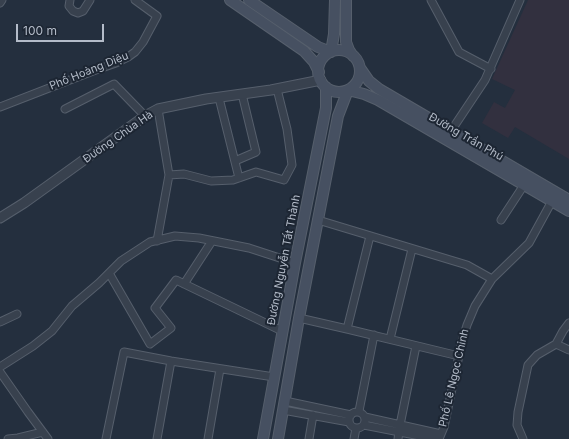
<!DOCTYPE html>
<meta charset="utf-8">
<style>
body{margin:0}
#map{position:relative;width:569px;height:439px;overflow:hidden;background:#242f3e;font-family:Inter,sans-serif}
canvas{display:block}
.scale{position:absolute;left:16px;top:24px;width:88px;height:18px;box-sizing:border-box;border:2px solid #b4bcc9;border-top:0;padding-left:5px;font-size:12px;line-height:14px;white-space:nowrap;color:#b4bcc9;-webkit-text-stroke:3px #1d2633;paint-order:stroke}
</style>
<div id="map">
<canvas width="569" height="439"></canvas>
<div class="scale">100 m</div>
</div>
<script>
const ctx = document.querySelector('canvas').getContext('2d');
ctx.lineJoin = 'round';
function fill(path, color) { ctx.fillStyle = color; ctx.fill(path, 'evenodd'); }
const poly = rows => new Path2D(rows.map(r => 'M' + r).join(''));
function trace(path, color, width, dash) { ctx.strokeStyle = color; ctx.lineWidth = width; ctx.lineCap = dash ? 'butt' : 'round'; ctx.setLineDash(dash || []); ctx.stroke(path); }
function drawText(font, color, halo, rows, align = 'center') {
  ctx.font = font + ' Inter,sans-serif'; ctx.lineWidth = 4; ctx.setLineDash([]); ctx.textBaseline = 'middle'; ctx.strokeStyle = halo; ctx.fillStyle = color; for (const [text, x, y, turn = 0] of rows) {
    ctx.save(); ctx.translate(x, y); ctx.rotate((+turn || 0) * Math.PI / 180); ctx.textAlign = isNaN(turn) ? turn : align; if (halo) ctx.strokeText(text, 0, 0); ctx.fillText(text, 0, 0); ctx.restore();
  }
}
const medical = poly([
 [528,0,569,0,569,159,515,127,508,138,482,123,494,102,505,108,515,90,492,79]
]);
const minor = poly([
 [70,0,69,6,73,11,78,13,83,11,90,0],
 [431,0,459,52,491,69],
 [0,3,2,0],
 [219,98,239,178],
 [0,107,93,71,116,63,128,57,135,52,143,42,157,16,135,0],
 [65,109,114,84,145,116],
 [451,131,485,80,520,0],
 [235,161,256,152,242,94],
 [169,175,184,174,211,181,233,180,256,172,284,180,292,165,287,129,277,89],
 [318,220,467,265,492,279],
 [501,220,524,185],
 [157,241,169,175,158,109],
 [109,273,150,344,171,328,155,308,176,280,282,331],
 [184,284,212,241],
 [299,318,347,329,459,356],
 [0,322,17,314],
 [347,329,370,236],
 [390,339,412,249],
 [556,344,569,350],
 [0,367,33,346,52,331,72,306,99,283,121,261,150,242,175,236,199,238,249,248,295,263],
 [0,372,28,412,48,439],
 [285,401,351,415],
 [283,410,349,422],
 [359,411,374,335],
 '349 420a8 8 0 1 1 16 0a8 8 0 1 1-16 0Z',
 [365,417,441,434],
 [364,425,435,439],
 [8,439,18,438,43,432],
 [106,439,124,352,171,361,274,377],
 [157,439,171,361],
 [208,439,220,369],
 [309,439,313,415],
 [354,439,356,428],
 [398,439,400,425,416,346],
 [439,439,444,427,462,341,467,325,475,306,492,279,529,243,552,201],
 [523,439,517,425,518,412,528,365,537,355,556,344,563,331,569,323]
]);
const tertiary = poly([
 [0,218,24,203,145,116,158,109,206,99,271,90,321,80]
]);
const secondary = poly([
 [230,0,304,51,314,62,319,72],
 [249,0,318,47,331,52,334,34,335,0],
 [346,0,346,42,349,50,353,56],
 '318 71a21 21 0 1 1 42 0a21 21 0 1 1-42 0Z',
 [360,68,369,81,379,89,569,200],
 [263,439,295,263,326,108,326,87],
 [278,439,299,318,338,116,348,90,364,94,378,100,569,211]
]);
const streetNames = [
 ["Phố Hoàng Diệu",89,71,-22],
 ["Đường Chùa Hà",118,137,-35],
 ["Đường Trần Phú",466,137,30],
 ["Đường Nguyễn Tất Thành",284,260,-79],
 ["Phố Lê Ngọc Chinh",454,378,-77]
];
fill(medical, '#32303f');
trace(minor, '#565f6c', 9);
trace(tertiary, '#565f6c', 11);
trace(secondary, '#565f6c', 12);
trace(minor, '#38414e', 7);
trace(tertiary, '#38414e', 9);
trace(secondary, '#465061', 10);
drawText('11px', '#b4bcc9', '#1d2633', streetNames);
</script>
